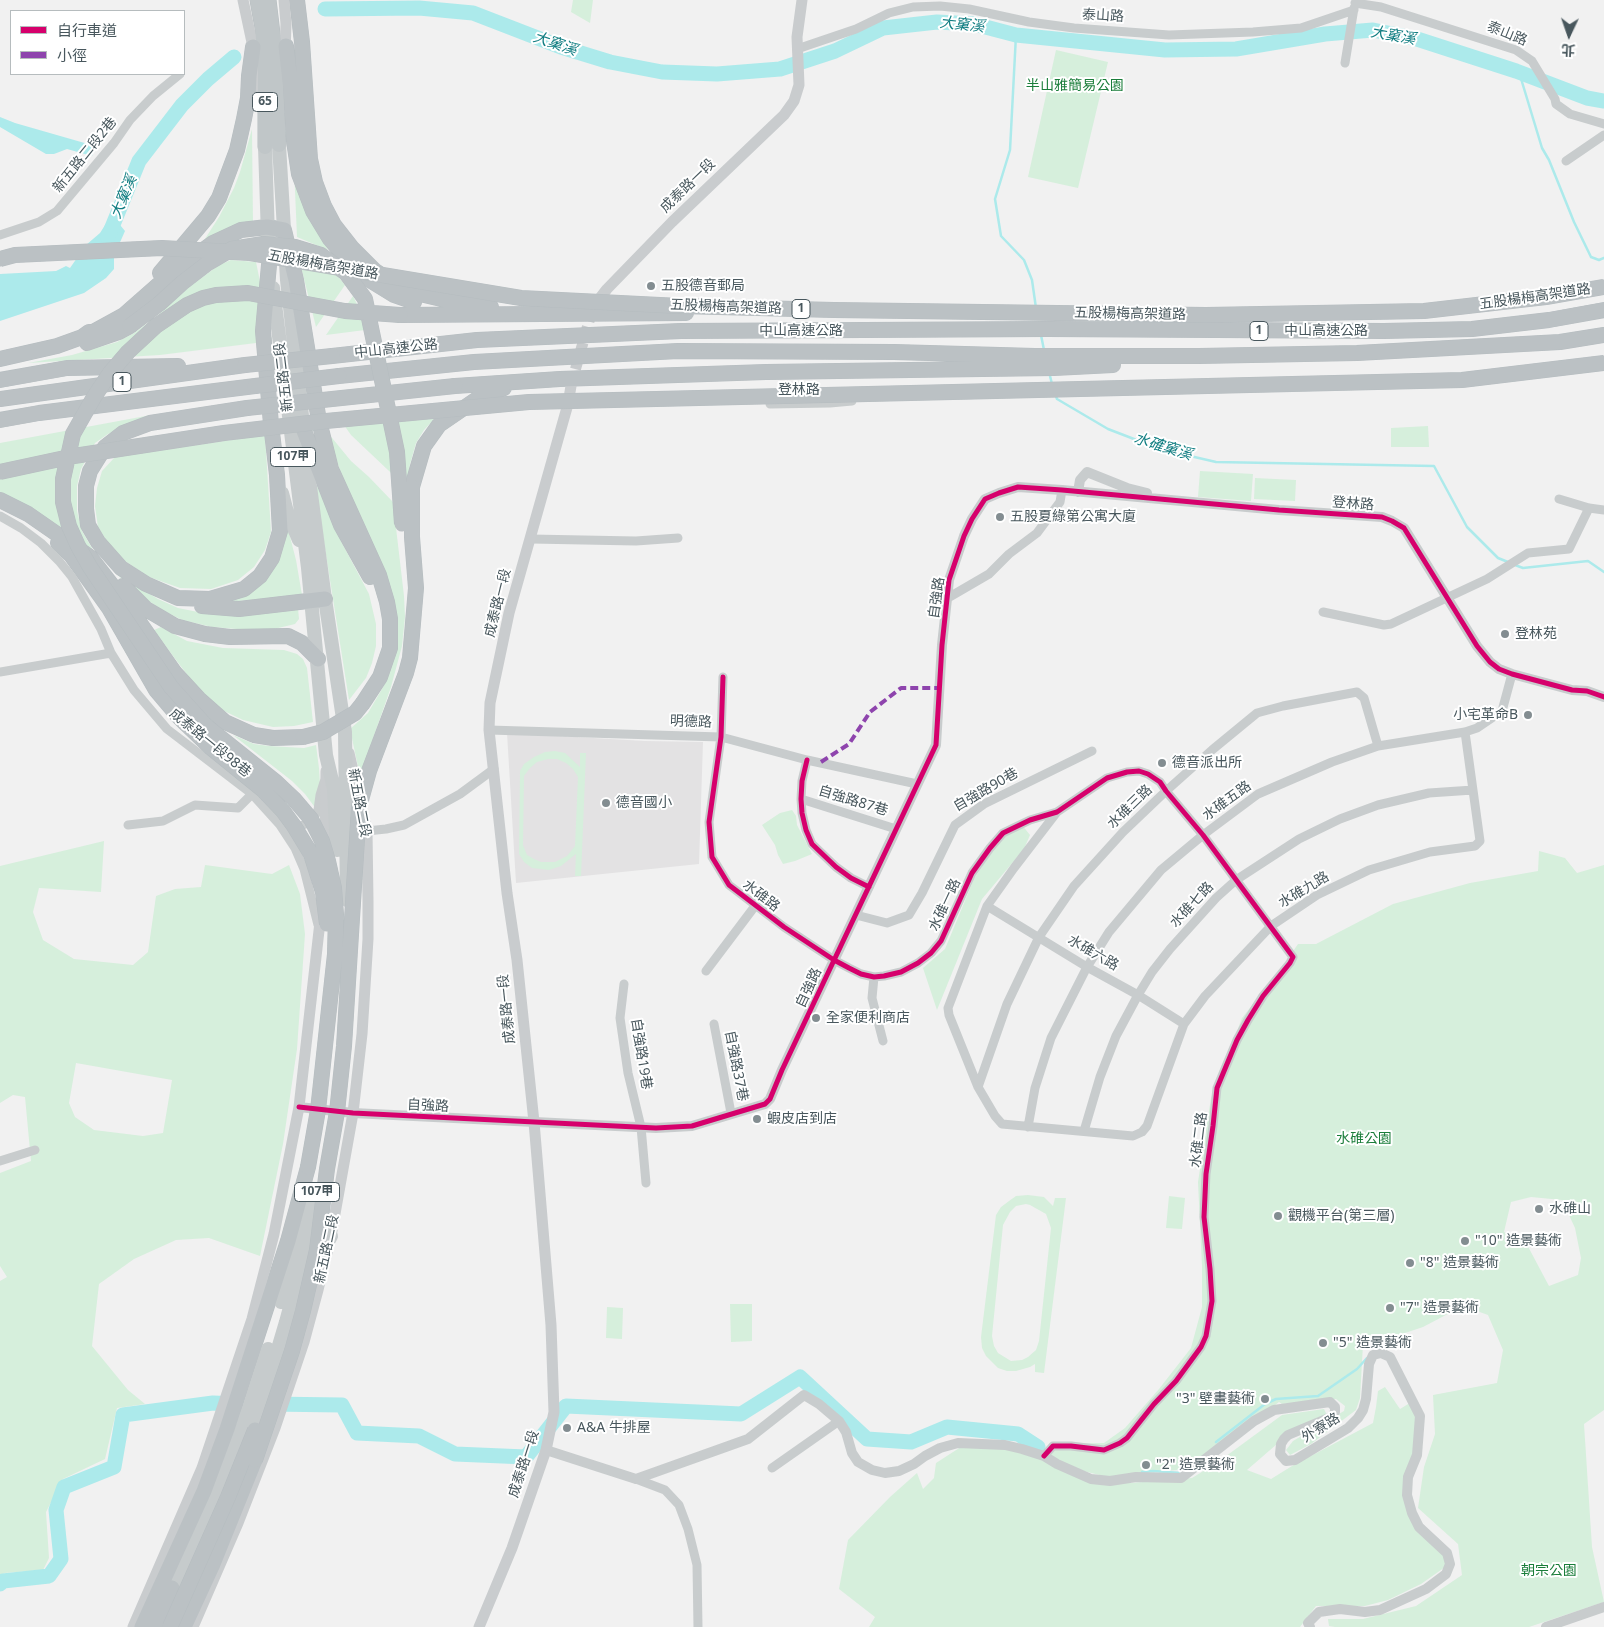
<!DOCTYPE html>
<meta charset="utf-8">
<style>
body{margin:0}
#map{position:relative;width:1604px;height:1627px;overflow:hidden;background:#f1f1f1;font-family:"Noto Sans","Noto Sans TC",sans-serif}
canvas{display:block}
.legend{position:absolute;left:10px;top:10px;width:175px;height:65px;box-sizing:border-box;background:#fff;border:1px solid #b6bcbe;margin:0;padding:6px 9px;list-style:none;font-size:15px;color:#48575d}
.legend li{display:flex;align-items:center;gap:10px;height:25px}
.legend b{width:25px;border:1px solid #b6bcbe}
.north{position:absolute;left:1544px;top:10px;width:50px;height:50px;-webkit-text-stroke:4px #fff;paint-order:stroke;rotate:183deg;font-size:14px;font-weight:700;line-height:20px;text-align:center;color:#48575d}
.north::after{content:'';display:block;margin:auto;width:18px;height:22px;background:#48575d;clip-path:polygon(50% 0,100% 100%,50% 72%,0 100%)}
</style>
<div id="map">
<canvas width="1604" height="1627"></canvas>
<ul class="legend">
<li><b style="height:6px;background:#d6006c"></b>自行車道</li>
<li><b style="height:6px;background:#8e44ad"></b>小徑</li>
</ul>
<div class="north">北</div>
</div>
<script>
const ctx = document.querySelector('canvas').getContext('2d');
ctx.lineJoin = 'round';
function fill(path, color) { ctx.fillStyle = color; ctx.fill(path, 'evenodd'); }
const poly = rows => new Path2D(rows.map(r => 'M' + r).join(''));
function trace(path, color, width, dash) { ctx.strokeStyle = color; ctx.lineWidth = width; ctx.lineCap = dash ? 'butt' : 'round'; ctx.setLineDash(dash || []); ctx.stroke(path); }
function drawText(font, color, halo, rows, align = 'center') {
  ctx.font = font + ' "Noto Sans","Noto Sans TC",sans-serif'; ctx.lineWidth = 4; ctx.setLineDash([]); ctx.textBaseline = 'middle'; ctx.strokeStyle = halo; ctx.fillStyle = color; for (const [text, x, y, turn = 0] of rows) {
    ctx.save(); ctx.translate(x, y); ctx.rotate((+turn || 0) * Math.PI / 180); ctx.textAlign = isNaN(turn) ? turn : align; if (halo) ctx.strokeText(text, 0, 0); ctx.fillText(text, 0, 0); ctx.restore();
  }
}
const education = poly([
 [507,733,645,741,703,742,699,864,516,883]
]);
const green = poly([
 [573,0,593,0,590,23,571,12],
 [1056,50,1108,62,1078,188,1028,177],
 [252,129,253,224,201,245,219,217,234,188,240,172],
 [294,168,311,218,328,250,297,237],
 [231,260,256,262,272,341,160,355,28,363,72,355,117,342,134,333,157,316,189,287,219,265],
 [301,267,337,275,345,285,316,327],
 [353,296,358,306,365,330,326,335],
 [151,415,108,434,95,443,81,469,77,486,77,511,82,531,96,555,60,527,40,514,0,494,0,443],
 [438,415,424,430,416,443,410,464,407,488,351,435,344,425],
 [1428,426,1429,447,1391,447,1391,428],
 [328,433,351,461,369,477,393,502,404,596,405,617,402,646,391,687,360,776,350,729,368,713,382,689,388,677,395,642],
 [265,435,271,532,265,550,254,567,238,580,211,589,180,588,149,577,125,561,107,542,98,527,95,506,97,488,102,471,115,457],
 [1200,471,1253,474,1251,501,1198,497],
 [1255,478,1296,480,1295,501,1254,499],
 [314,479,342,543,369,594,376,624,376,646,372,663,366,678,349,700],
 [282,506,296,560,302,595,229,602,250,593,268,577],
 [114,572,158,599,178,608,208,614,233,615,260,614,298,608,299,619,295,624,274,629,249,630,212,627,182,620,162,610,143,597],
 [161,627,187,641,223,648,284,650,297,654,303,659,307,668,313,722,294,726,273,727,243,720,222,710,198,689,173,656,154,630],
 [233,735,254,744,269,746,304,748,316,745,319,768,322,817,305,794,292,781],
 [555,751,565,753,580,767,580,753,586,753,581,876,575,876,576,854,561,866,549,870,532,868,524,862,519,854,520,771,524,764,534,757,545,752],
 [548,759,557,759,566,763,573,769,578,777,575,846,567,856,555,862,541,862,534,859,527,855,523,845,524,776,530,768,537,762],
 [792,810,796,816,797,825,812,854,795,861,783,864,778,855,775,845,762,825,780,813],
 [1022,825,1030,835,1024,849,982,899,937,1010,923,968,945,949,974,879,992,851,1007,835],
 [104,841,101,892,39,888,33,912,43,940,74,959,133,965,148,952,156,896,175,889,201,887,205,865,272,874,289,865,300,894,305,934,297,1049,283,1144,260,1256,209,1238,176,1240,134,1259,99,1284,92,1346,128,1390,145,1404,117,1408,105,1459,63,1479,46,1512,49,1558,43,1570,5,1573,0,1575,0,1281,7,1277,0,1266,0,1173,31,1161,25,1097,13,1095,0,1103,0,866],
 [76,1063,172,1080,163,1133,143,1136,94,1130,75,1117,69,1103],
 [1539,851,1565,858,1577,873,1604,865,1604,1410,1584,1424,1592,1547,1604,1602,1529,1627,1335,1627,1329,1626,1328,1619,1363,1619,1416,1606,1462,1575,1458,1544,1418,1508,1424,1467,1435,1434,1433,1395,1497,1383,1503,1350,1488,1315,1463,1306,1423,1327,1396,1336,1363,1344,1360,1398,1356,1410,1311,1444,1290,1455,1286,1450,1293,1441,1344,1411,1345,1406,1336,1399,1282,1404,1279,1402,1223,1445,1186,1469,1107,1477,1064,1466,1082,1476,1130,1483,1192,1478,1218,1462,1282,1415,1324,1409,1327,1415,1277,1444,1247,1470,1271,1479,1292,1466,1373,1423,1376,1407,1378,1391,1385,1387,1400,1409,1413,1401,1420,1416,1418,1440,1404,1485,1412,1518,1445,1547,1448,1565,1421,1584,1388,1600,1365,1606,1316,1606,1300,1627,869,1627,875,1617,839,1589,848,1540,890,1497,917,1473,923,1489,934,1478,936,1463,967,1443,1021,1445,1050,1460,1050,1444,1104,1443,1125,1428,1159,1389,1191,1348,1202,1307,1202,1266,1198,1182,1211,1098,1242,1018,1285,963,1298,944,1316,944,1393,904,1470,883,1538,871],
 [1531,1197,1562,1200,1575,1228,1581,1258,1578,1275,1549,1286,1524,1239,1504,1232,1511,1202],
 [1028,1195,1044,1197,1053,1206,1055,1198,1066,1198,1044,1373,1035,1372,1035,1364,1030,1367,1016,1371,1007,1371,998,1368,986,1356,982,1348,981,1337,996,1215,1001,1207,1009,1201,1016,1196],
 [1026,1204,1030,1205,1046,1214,1051,1228,1039,1341,1036,1350,1028,1357,1022,1360,1011,1361,998,1353,994,1346,992,1336,1003,1225,1010,1212,1016,1206],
 [1169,1196,1185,1198,1182,1229,1166,1228],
 [730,1304,752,1304,752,1341,731,1342],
 [607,1307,623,1308,622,1339,606,1338]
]);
const water = poly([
 [0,117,15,123,95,146,92,156,67,149,54,154,46,154,0,127],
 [116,220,125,231,114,256,114,269,106,278,84,293,0,321,0,274,56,271,66,266,70,268,86,245,100,233,107,222]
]);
const stream = poly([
 [1016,35,1010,150,995,199,1001,236,1024,260,1032,280,1036,308],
 [1519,72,1542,148,1549,160,1574,222,1591,257,1599,260,1604,258],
 [1041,335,1044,350],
 [1049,372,1052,384],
 [1056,396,1057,399,1108,429,1160,449,1216,462,1434,466,1467,527,1498,558,1508,562],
 [1515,565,1523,568,1588,561,1604,572],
 [1377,1350,1397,1337],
 [1216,1442,1265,1404,1276,1399,1318,1396,1357,1369,1367,1358],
 [1142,1472,1153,1471,1181,1473]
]);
const river = poly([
 [325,9,419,8,473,13,561,47,610,62,662,72,717,74,780,69,835,51,883,28,937,22,974,24,1016,35,1165,50,1236,49,1325,34,1373,30,1417,39,1516,71,1587,98,1604,101],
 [108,237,139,161,182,105,208,79,234,57],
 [268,1404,342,1405,357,1433,419,1436,455,1454,526,1457,566,1406,741,1414,800,1377,867,1439,911,1442,947,1427,1018,1434,1038,1447],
 [0,1584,3,1581,49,1576,61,1559,56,1510,64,1487,114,1467,123,1415,213,1403,238,1404]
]);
const secondaryTunnel = poly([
 [571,385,593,307]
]);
const minor = poly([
 [1355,3,1381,7,1516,50,1532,61,1555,99,1556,104,1570,114,1604,124],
 [797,49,856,29,889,13,913,7,940,6,969,9,1029,22,1074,28,1169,35,1253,32,1301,28,1354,10],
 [1345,63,1354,8],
 [1566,161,1604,135],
 [0,235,39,222,57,211,114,143,130,120,153,96,180,74],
 [770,404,830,403,852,401],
 [1559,499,1589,508,1604,510],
 [0,516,21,528,41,543,59,561,72,577,101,629,111,653,134,690,167,729,252,794,280,825,295,848,304,869,318,925],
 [531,539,636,541,678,538],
 [946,599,989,574,1009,554,1037,533,1060,502,1062,490],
 [1323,612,1384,625,1391,624,1487,579,1528,553,1569,549,1589,508],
 [0,672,111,653],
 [723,677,721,737,709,822,712,857,729,885,784,927,834,960,849,968,861,974,874,977,884,976,901,972,918,963,931,953,941,941,972,873,990,848,1003,833,1030,820,1057,812,1107,778,1127,772,1139,771,1148,774,1160,782,1166,791,1203,835,1293,957,1290,963,1263,996,1248,1020,1237,1040,1217,1088,1213,1126,1206,1174,1204,1217,1210,1269,1212,1301,1206,1336,1201,1347,1176,1381,1154,1404,1127,1438,1120,1443,1104,1450,1071,1446,1053,1446,1044,1456],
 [489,730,721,737,807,760,917,784],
 [807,760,802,781,801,799,802,813,806,830,812,844,836,867,851,878,869,887],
 [801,799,896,829],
 [1057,812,1014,868,987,906,948,1008,949,1015,978,1087,995,1116,1002,1124,1133,1136,1142,1132,1147,1126,1184,1024,1205,996,1271,926,1317,895,1369,870,1430,852,1475,846,1480,841,1465,732],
 [128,825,163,821,195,805,238,808,252,794],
 [292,827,301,826,312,821,318,810,320,795,324,782],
 [367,831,386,829,404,825,460,794,494,769],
 [987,906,1087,967,1138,995,1184,1024],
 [856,915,887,923,909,915,922,893,955,825,984,804,1092,751],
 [706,971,755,906],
 [874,977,872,998,883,1041],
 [624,984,620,1018,628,1073,641,1127,646,1183],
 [714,1024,731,1113],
 [978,1087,1007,1004,1039,937,1074,886,1123,832,1166,791,1212,750,1257,713,1283,706,1357,692,1364,698,1378,746],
 [1028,1127,1035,1088,1051,1038,1087,967,1109,932,1161,870,1203,835,1258,794,1332,762,1378,746,1465,732,1477,728,1502,711,1512,674],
 [1084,1131,1100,1077,1116,1036,1138,995,1152,972,1170,949,1216,898,1236,880,1299,839,1340,819,1378,805,1429,793,1473,790],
 [0,1161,35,1150],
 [772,1468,839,1421],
 [636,1479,665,1490,679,1505,688,1529,697,1565,698,1627]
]);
const tertiary = poly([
 [1078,492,1080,480,1087,472,1127,488,1147,493],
 [299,1107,353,1113,656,1128,692,1126,765,1104,770,1099,782,1070,936,745,942,645,949,580,964,536,972,519,985,499,999,493,1018,487,1062,490,1279,510,1382,517,1392,521,1404,528,1477,646,1490,662,1499,669,1512,674,1572,690,1587,691,1604,697],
 [546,1450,636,1479,748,1439,804,1395,819,1404,839,1421,846,1432,852,1453,858,1462,872,1470,885,1473,899,1471,914,1464,925,1456,940,1448,958,1443,1005,1445,1022,1449,1044,1456,1057,1464,1091,1479,1110,1481,1136,1477,1181,1478,1254,1421,1274,1410,1330,1402,1335,1407,1335,1412,1331,1417,1288,1435,1284,1439,1281,1444,1280,1454,1286,1461,1295,1460,1348,1428,1358,1418,1363,1410,1366,1399,1369,1364,1373,1355,1381,1353,1390,1357,1420,1416,1417,1455,1408,1477,1407,1495,1412,1513,1419,1527,1447,1553,1450,1564,1446,1574,1426,1589,1380,1610,1365,1612,1340,1609,1319,1612,1308,1623,1310,1627],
 [1546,1627,1604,1607]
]);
const secondary = poly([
 [243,0,253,47,260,103],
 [284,0,286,24,285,53],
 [593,307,607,289,672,222,784,115,794,101,799,85,797,37,802,0],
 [325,847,326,771],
 [133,1627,202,1468,252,1319,274,1234,299,1107,321,913],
 [193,1627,238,1523,275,1428,304,1342,318,1290,331,1236,353,1113,362,1034,368,939,368,901,367,831,349,753],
 [479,1627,512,1548,546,1450,554,1412,551,1325,534,1122,517,960,507,893,489,730,490,703,509,613,568,404,571,386]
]);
const primary = poly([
 [279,145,287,280,309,479,325,599,345,732,347,900],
 [265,147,268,236],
 [273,288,308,568,326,755,334,789,337,850],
 [282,493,287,512,299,540],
 [316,1264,331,1236],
 [281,1302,305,1206,308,1187],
 [247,1440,267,1386,286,1322,306,1248,317,1192],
 [170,1599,198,1537,217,1492,249,1408,268,1349]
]);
const trunk = poly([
 [257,0,262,28,265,58,265,147],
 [269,0,274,42,279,145]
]);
const motorway = poly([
 [297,0,302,42,310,159,315,182,324,206,334,225,352,248,374,270,396,285,420,294,450,301,491,307],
 [286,46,291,90,294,141,299,174,313,211,330,239,349,262,368,279,394,295,414,302],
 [160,273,208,216,219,198,237,150,244,119,248,98,249,76,253,47],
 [400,315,686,313],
 [82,337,93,332,124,315,174,271,213,243,241,230,267,227,284,230,296,280,319,421,331,469,379,575,387,602,390,619,390,648,380,677,363,703],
 [87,343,119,332,130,326],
 [332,356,477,340,681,331,1047,329,1384,331,1472,329,1549,320,1604,310],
 [0,359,57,346,82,337,89,332],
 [339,376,474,362,678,351,894,352,1035,356,1199,356,1357,353,1560,342,1604,335],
 [0,380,67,368,178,366],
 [455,386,560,379,766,372,1054,368,1113,365],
 [0,399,245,365],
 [247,408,150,423,123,433,105,447,90,471,86,486,86,509,88,525,98,542,121,568,146,584,178,598,210,599,244,589,260,576,272,558,280,531,277,475,271,424,263,331,270,254],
 [0,420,39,413,255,386],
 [304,431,341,525,370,577],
 [412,487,424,446,439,425,477,399,504,388],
 [0,500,28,514,90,557,128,606,175,673,199,699,225,722,254,735,273,738,303,737],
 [58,543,71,555,109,608,156,690,178,716,185,723],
 [123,586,146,609,175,626,205,634,230,637,288,636,302,643,318,659],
 [202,606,239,609,325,599],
 [142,1627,204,1491,227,1429,288,1241,308,1167],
 [154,1627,172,1588],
 [184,1627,213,1564,255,1460]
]);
const motorwayBridge = poly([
 [0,259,15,255,162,248,250,253,521,298,680,306,834,310,1206,315,1424,311,1546,297,1604,287],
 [130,326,159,304,182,283,208,263,232,249,263,244,295,247,321,255,346,273,365,299,397,452,402,524],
 [245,365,332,356],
 [255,386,339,376],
 [247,408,455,386],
 [0,472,74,456,224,433,326,421,529,402,1462,380,1604,363],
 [185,723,210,747,263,790,283,811,294,826,311,854,323,892,327,924],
 [303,737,323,732,355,713,363,703],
 [308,1167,318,1110,335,954,336,914,334,888,328,861,322,841,311,819,294,799,276,782,206,726,171,687,90,567,78,546,69,526,63,502,63,479,73,434,94,397,110,373,128,352,156,326,187,305,203,298,216,295,248,293,345,311,400,315],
 [255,1460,292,1351,303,1311,317,1250,327,1169,337,1112,344,1046,359,807,369,771,406,673,410,658,416,588,412,537,412,487],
 [170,1627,228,1497,255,1430]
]);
const quiet = poly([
 [821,762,849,744,870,712,901,688,939,688]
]);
const cycleway = poly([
 [723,677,721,737,709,822,712,857,729,885,784,927,834,960,849,968,861,974,874,977,884,976,901,972,918,963,931,953,941,941,972,873,990,848,1003,833,1030,820,1057,812,1107,778,1127,772,1139,771,1148,774,1160,782,1166,791,1203,835,1293,957,1290,963,1263,996,1248,1020,1237,1040,1217,1088,1213,1126,1206,1174,1204,1217,1210,1269,1212,1301,1206,1336,1201,1347,1176,1381,1154,1404,1127,1438,1120,1443,1104,1450,1071,1446,1053,1446,1044,1456],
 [807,760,802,781,801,799,802,813,806,830,812,844,836,867,851,878,869,887],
 [299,1107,353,1113,656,1128,692,1126,765,1104,770,1099,782,1070,936,745,942,645,949,580,964,536,972,519,985,499,999,493,1018,487,1062,490,1279,510,1382,517,1392,521,1404,528,1477,646,1490,662,1499,669,1512,674,1572,690,1587,691,1604,697]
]);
const markers = [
 [651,286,5,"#838d91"],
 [1000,517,5,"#838d91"],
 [1505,634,5,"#838d91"],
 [1528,715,5,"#838d91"],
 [1162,763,5,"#838d91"],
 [606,803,5,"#838d91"],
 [816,1018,5,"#838d91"],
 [757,1119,5,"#838d91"],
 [1539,1209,5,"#838d91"],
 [1278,1216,5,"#838d91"],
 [1465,1241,5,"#838d91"],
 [1410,1263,5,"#838d91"],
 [1390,1308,5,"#838d91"],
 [1323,1343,5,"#838d91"],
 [1265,1399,5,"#838d91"],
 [567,1428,5,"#838d91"],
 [1146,1465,5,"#838d91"]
];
const shields = [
 [265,102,25],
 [801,309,18],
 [1259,331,18],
 [122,382,18],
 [293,457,45],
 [317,1192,45]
];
const shieldNames = [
 ["65",265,102],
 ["1",801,309],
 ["1",1259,331],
 ["1",122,382],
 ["107甲",293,457],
 ["107甲",317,1192]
];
const streetNames = [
 ["泰山路",1103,16,3],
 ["泰山路",1507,34,22],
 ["新五路二段2巷",85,155,-51],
 ["成泰路一段",688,186,-44],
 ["五股楊梅高架道路",323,265,10],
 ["五股楊梅高架道路",1535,297,-8],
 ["五股楊梅高架道路",726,307,2],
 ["五股楊梅高架道路",1130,314,1],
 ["中山高速公路",801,331],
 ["中山高速公路",1326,331],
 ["中山高速公路",396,349,-6],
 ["新五路二段",284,377,-97],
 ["登林路",799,390],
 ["登林路",1353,504,4],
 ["自強路",937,598,-82],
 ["成泰路一段",498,603,-76],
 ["明德路",691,722,2],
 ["成泰路一段98巷",210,743,39],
 ["自強路90巷",986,790,-30],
 ["自強路87巷",853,801,17],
 ["水碓五路",1227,801,-36],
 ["新五路二段",359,803,79],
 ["水碓三路",1130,807,-44],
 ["水碓九路",1304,890,-31],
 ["水碓路",761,896,37],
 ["水碓一路",945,905,-65],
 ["水碓七路",1192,905,-47],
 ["水碓六路",1093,953,30],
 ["自強路",809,988,-65],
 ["成泰路一段",507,1009,-96],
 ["自強路19巷",641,1054,81],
 ["自強路37巷",736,1066,79],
 ["自強路",428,1106,3],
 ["水碓二路",1199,1140,-83],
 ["新五路二段",327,1249,-78],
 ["外寮路",1321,1428,-32],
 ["成泰路一段",524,1464,-72]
];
const parkNames = [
 ["半山雅簡易公園",1075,86],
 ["水碓公園",1364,1139],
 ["朝宗公園",1549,1571]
];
const poiNames = [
 ["五股德音郵局",661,286],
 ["五股夏綠第公寓大廈",1010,517],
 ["登林苑",1515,634],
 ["小宅革命B",1518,715,"right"],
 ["德音派出所",1172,763],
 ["德音國小",616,803],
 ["全家便利商店",826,1018],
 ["蝦皮店到店",767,1119],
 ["水碓山",1549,1209],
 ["觀機平台(第三層)",1288,1216],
 ["\"10\" 造景藝術",1475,1241],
 ["\"8\" 造景藝術",1420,1263],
 ["\"7\" 造景藝術",1400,1308],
 ["\"5\" 造景藝術",1333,1343],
 ["\"3\" 壁畫藝術",1255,1399,"right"],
 ["A&A 牛排屋",577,1428],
 ["\"2\" 造景藝術",1156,1465]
];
const waterNames = [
 ["大窠溪",962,25,6],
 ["大窠溪",1393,36,10],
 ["大窠溪",555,44,19],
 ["大窠溪",124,197,-67],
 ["水確窠溪",1163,447,17]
];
fill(education, '#e3e2e3');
fill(green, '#d6efdc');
fill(water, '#aceaeb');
trace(stream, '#aceaeb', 2.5);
trace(river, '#aceaeb', 15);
trace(secondaryTunnel, '#c7cacc', 11, [11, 5.5]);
trace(trunk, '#b6bdc0', 15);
trace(motorway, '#b6bdc0', 16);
trace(minor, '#c8cccd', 9);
trace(tertiary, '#c8cccd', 10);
trace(secondary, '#c9ccce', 11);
trace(primary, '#c6cbcc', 14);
trace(trunk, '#c0c6c8', 14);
trace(motorway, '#bbc1c4', 15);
trace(motorwayBridge, '#b6bdc0', 16, []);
trace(motorwayBridge, '#bbc1c4', 15);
trace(quiet, '#8e44ad', 4, [8, 4]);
trace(cycleway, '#d6006c', 5);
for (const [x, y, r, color] of markers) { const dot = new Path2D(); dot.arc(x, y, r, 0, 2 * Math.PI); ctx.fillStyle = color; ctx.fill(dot); trace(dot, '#fff', 2); }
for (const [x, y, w] of shields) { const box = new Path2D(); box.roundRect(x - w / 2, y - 9.5, w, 19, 4); ctx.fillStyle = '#fff'; ctx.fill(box); trace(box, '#48575d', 1); }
drawText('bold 12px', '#48575d', null, shieldNames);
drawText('14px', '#48575d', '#fff', streetNames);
drawText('14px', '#1a7d3a', '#fff', parkNames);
drawText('14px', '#48575d', '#fff', poiNames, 'left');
drawText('italic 15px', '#117e82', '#fff', waterNames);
</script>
